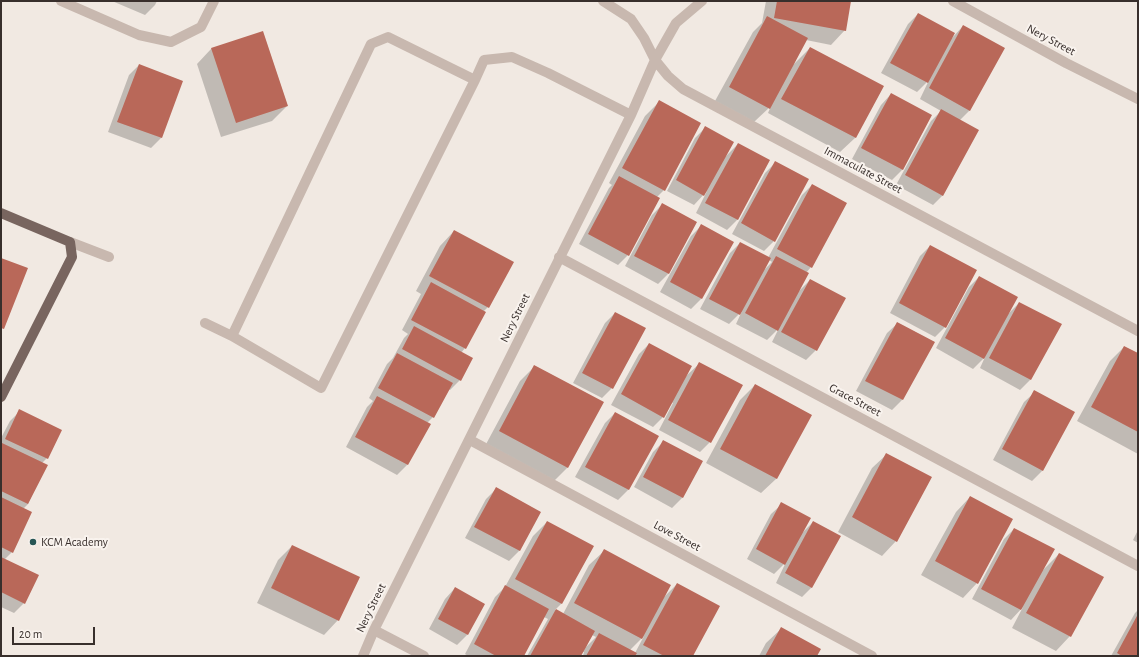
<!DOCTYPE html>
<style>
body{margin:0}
#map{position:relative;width:1139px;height:657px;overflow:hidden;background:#f1e9e2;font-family:"Alegreya Sans",sans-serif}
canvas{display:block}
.frame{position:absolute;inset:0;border:2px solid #382f2c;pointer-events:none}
.scale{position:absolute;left:12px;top:627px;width:83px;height:18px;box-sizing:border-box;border:2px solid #382f2c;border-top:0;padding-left:5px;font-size:12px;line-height:14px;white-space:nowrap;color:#382f2c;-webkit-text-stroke:3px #f9f3ee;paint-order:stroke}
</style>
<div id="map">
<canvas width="1139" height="657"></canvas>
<div class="frame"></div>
<div class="scale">20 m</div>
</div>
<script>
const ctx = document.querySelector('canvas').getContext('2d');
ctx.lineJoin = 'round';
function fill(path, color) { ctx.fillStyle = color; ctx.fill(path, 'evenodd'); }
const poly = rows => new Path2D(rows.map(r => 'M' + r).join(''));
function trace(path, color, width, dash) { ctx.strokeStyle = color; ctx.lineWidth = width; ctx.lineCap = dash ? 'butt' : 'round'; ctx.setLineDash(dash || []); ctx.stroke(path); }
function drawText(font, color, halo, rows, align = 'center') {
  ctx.font = font + ' "Alegreya Sans",sans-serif'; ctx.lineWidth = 4; ctx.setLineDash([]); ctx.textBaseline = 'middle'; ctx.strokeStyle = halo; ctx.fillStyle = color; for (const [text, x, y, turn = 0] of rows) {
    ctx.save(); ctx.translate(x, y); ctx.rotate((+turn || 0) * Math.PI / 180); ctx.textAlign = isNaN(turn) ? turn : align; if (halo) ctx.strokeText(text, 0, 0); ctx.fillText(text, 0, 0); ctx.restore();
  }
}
const shadow = poly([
 [112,1,157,1,155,5,145,15],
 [766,1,850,1,845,30,831,45,806,40,793,65,810,48,883,87,855,138,840,152,768,113,771,106,754,122,715,101,753,32,762,23],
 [918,14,952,38,963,26,970,110,960,120,943,195,933,205,896,185,931,121,941,111,920,99,929,80,917,92,881,73,908,24],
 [262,33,287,106,272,121,221,137,197,64,211,49],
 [139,65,182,81,161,138,151,148,108,132,129,75],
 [891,94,931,116,902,170,892,180,852,159,881,105],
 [659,102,664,190,656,198,628,255,618,265,579,244,609,188,612,185,609,183,645,116],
 [705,128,725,157,738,144,769,161,737,220,727,230,696,213,707,191,694,205,667,191,695,138],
 [775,163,774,241,764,251,732,234,765,173],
 [812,185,811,267,806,273,799,291,810,280,816,350,806,360,772,342,779,328,767,340,736,324,742,311,729,324,700,309,730,253,740,243,768,258,802,195],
 [769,260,772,262,764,270],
 [662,205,696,223,668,274,658,284,625,266,652,215],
 [701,226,701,299,691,309,660,292,691,236],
 [454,231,488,307,484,311,465,348,461,353,460,380,450,390,448,389,433,417,427,423,429,425,407,465,397,475,346,447,367,407,373,401,369,398,387,364,393,358,404,338,408,334,402,330,421,294,416,291,440,246],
 [930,246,945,327,935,337,890,313,920,256],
 [979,277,1007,315,1019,303,1060,325,1030,380,1020,390,980,368,985,357,973,369,936,348,969,287],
 [615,313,612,388,602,398,573,383,605,323],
 [898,323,934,342,902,400,892,410,856,391,887,333],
 [649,344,686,376,700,363,710,442,700,452,659,430,673,403,671,402,663,417,653,427,611,405,639,354],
 [1124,347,1138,354,1138,454,1077,421,1110,361],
 [535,366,602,402,567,468,553,482,485,446,520,381],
 [755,385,811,415,776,479,761,493,706,463,740,400],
 [1035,392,1073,412,1042,471,1032,481,993,460,1024,402],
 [20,411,47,458,42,463,46,465,28,504,23,509,12,552,5,559,24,603,14,613,1,607,1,438,10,421],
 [615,413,657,436,628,490,618,500,575,477,605,423],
 [663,442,701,462,682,498,672,508,634,487,653,452],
 [887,454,896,541,882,556,838,532,872,468],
 [496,489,540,512,519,551,509,561,465,538,486,499],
 [970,497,977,583,963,598,921,575,956,512],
 [782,504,801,534,813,522,812,587,802,597,776,583,786,562,774,574,747,559,771,514],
 [547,522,593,547,561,604,555,610,563,614,589,565,604,551,664,597,677,584,692,656,583,656,584,652,583,652,580,656,527,656,548,619,544,617,523,656,468,656,465,654,495,597,505,587,533,536],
 [592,635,596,637,586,647],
 [644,636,635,653,630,650],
 [1014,529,1043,570,1059,554,1070,636,1056,651,1012,628,1023,607,1011,620,972,599,1004,539],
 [1138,530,1138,543,1133,540],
 [292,546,338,620,324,635,257,603,278,560],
 [455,588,484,604,467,635,457,645,429,629,445,599],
 [1138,610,1138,656,1111,656,1135,613],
 [781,629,816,656,759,656,766,643]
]);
const building = poly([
 [777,1,851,1,846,31,774,18],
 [918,13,955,33,928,83,890,63],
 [767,16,808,38,770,109,729,87],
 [963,25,1005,48,970,111,929,88],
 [263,31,288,106,236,123,211,48],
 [810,47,884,86,856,138,781,99],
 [139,64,183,81,162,138,117,122],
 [891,93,932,115,903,170,861,148],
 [659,100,701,123,665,191,622,168],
 [941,109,979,130,943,196,905,175],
 [705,126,734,142,704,196,676,180],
 [738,143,770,160,738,220,705,203],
 [775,161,809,179,775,242,741,223],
 [619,176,660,198,629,256,588,234],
 [812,184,847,203,812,268,777,249],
 [662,203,697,222,669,274,634,256],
 [701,224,734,242,702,299,670,282],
 [454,230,514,262,489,308,429,276],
 [740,242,771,258,740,315,709,299],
 [930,245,977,270,946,328,899,303],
 [776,256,809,273,778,331,745,313],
 [1,258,28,268,4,329,1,328],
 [979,276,1018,297,984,359,945,338],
 [810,279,846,298,817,351,781,332],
 [431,282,486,312,466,349,411,320],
 [1019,302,1062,324,1031,380,989,358],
 [615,312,646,328,613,389,582,373],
 [897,322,935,342,903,400,865,381],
 [414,326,473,358,461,381,402,349],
 [649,343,692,366,664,418,621,394],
 [1124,346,1138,353,1138,432,1091,407],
 [397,353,453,383,434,418,378,388],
 [699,362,743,385,711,443,668,420],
 [534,365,604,402,568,468,499,431],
 [755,384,812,415,777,479,720,449],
 [1034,390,1075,412,1043,471,1002,449],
 [377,396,431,424,408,465,355,437],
 [19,409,62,430,48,459,5,439],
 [615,412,659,436,629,490,585,467],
 [663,440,703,461,683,498,643,477],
 [2,443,48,465,28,504,1,491,1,446],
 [886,453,932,477,897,542,852,517],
 [496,487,541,512,520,551,474,527],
 [970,496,1013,519,978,584,935,561],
 [1,497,32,512,13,553,1,547],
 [781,502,811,518,785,565,756,549],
 [547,521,594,546,562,604,515,579],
 [813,521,841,536,812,588,785,573],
 [1014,528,1055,549,1021,610,981,589],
 [292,545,360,577,339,621,271,588],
 [604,549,671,585,642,639,574,603],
 [1059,553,1104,577,1071,637,1026,613],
 [1,557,39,575,25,604,1,592],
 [677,583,720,606,693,656,664,656,643,645],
 [505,585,549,609,524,656,496,656,474,644],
 [455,587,485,604,468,635,438,619],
 [556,609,595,631,581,656,530,656],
 [1138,614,1138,656,1122,656,1117,653],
 [781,627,821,649,817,656,765,656],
 [599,633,637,653,635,656,586,656]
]);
const minor = poly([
 [61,1,139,35,171,42,201,27,214,1],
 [603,1,631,19,644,38,655,60,668,76,683,89,1138,331],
 [953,1,1066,63,1138,99],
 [70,242,109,257],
 [559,257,1138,566],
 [205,323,232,336,321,388,475,80,484,60,512,57,548,73,631,115],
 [232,336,371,44,388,37,475,80],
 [470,440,872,656],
 [374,630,424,656],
 [363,656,374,630,631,115,655,60,676,23,702,1]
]);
const major = poly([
 [1,213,70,242,72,257,1,397]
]);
const markers = [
 [33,542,4,"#265554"]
];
const streetNames = [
 ["Nery Street",1051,40,28],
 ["Immaculate Street",863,170,28],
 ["Nery Street",515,318,-64],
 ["Grace Street",855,400,28],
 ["Love Street",677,536,28],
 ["Nery Street",371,608,-64]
];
const poiNames = [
 ["KCM Academy",41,542]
];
fill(shadow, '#0003');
fill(building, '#b96859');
trace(minor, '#c8b8af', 10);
trace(major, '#78655f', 10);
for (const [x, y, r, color] of markers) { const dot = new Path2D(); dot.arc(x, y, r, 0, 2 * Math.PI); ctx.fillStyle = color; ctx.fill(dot); trace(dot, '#f9f3ee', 1.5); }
drawText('12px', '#382f2c', '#f9f3ee', streetNames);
drawText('12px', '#382f2c', '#f9f3ee', poiNames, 'left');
</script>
